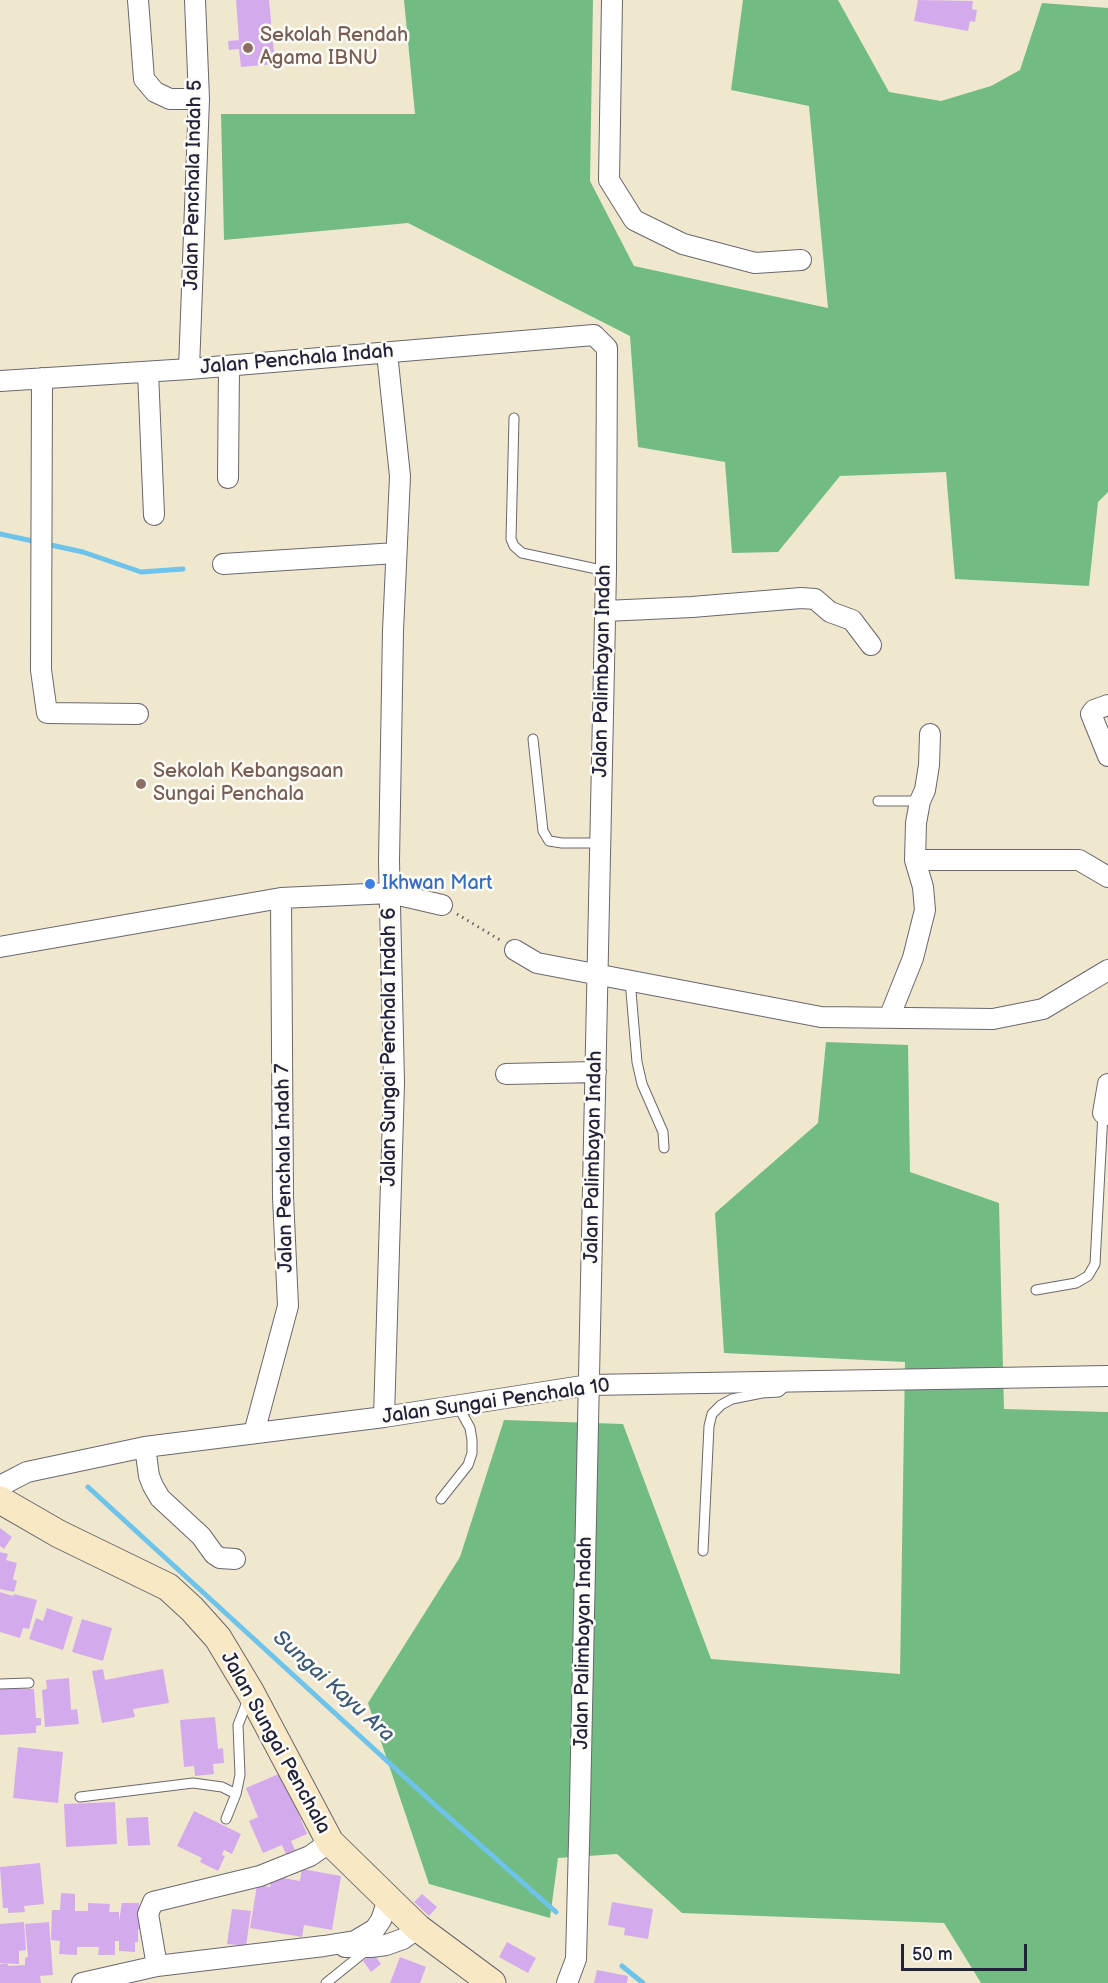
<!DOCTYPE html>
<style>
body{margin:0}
#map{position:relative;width:1108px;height:1983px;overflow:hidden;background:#f0e8ce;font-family:"Balsamiq Sans",sans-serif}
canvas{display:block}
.scale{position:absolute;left:901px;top:1944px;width:126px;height:27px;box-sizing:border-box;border:3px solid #22223b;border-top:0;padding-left:8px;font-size:18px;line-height:21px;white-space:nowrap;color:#22223b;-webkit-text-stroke:4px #fdfcf7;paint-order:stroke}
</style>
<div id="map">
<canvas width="1108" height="1983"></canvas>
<div class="scale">50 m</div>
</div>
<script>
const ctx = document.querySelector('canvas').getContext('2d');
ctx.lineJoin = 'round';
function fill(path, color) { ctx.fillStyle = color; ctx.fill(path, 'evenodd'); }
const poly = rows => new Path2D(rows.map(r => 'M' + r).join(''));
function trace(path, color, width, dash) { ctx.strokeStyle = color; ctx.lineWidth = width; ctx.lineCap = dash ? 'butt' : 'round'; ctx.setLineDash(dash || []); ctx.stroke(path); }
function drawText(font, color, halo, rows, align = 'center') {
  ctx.font = font + ' "Balsamiq Sans",sans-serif'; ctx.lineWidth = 5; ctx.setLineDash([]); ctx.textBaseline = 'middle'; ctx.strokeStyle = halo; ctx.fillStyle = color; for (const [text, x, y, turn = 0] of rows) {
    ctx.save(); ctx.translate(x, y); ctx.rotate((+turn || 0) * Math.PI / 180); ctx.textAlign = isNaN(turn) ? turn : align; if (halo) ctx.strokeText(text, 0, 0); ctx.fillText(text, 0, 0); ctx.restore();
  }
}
const forest = poly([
 [404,0,593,0,590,181,634,266,828,308,809,106,731,90,743,0,838,0,889,92,941,101,991,86,1020,70,1042,3,1108,8,1108,492,1098,502,1089,586,955,579,946,472,840,476,778,552,732,553,725,462,638,447,630,336,408,223,224,240,221,114,415,114],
 [826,1042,908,1045,910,1172,999,1203,1004,1409,1108,1412,1108,1983,981,1983,944,1923,682,1913,617,1854,558,1858,550,1918,429,1884,368,1703,460,1557,504,1420,623,1424,711,1659,900,1674,905,1362,724,1353,715,1213,818,1123]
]);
const stream = poly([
 [0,534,83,552,141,572,183,569],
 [88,1487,434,1804,556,1912],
 [622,1966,643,1983]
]);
const building = poly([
 [236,0,269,0,275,64,241,67,239,49,229,50,228,41,239,40],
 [918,0,973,1,972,9,977,10,975,22,970,21,968,31,914,21],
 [0,1528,12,1537,4,1549,0,1546],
 [0,1552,8,1554,6,1560,17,1563,13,1579,17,1581,14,1592,0,1589],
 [0,1592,13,1596,14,1594,37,1600,29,1629,23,1628,20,1638,0,1632],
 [47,1608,73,1617,63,1650,29,1639,36,1618,43,1621],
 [82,1619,112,1628,103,1661,72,1652],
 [103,1669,105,1680,163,1669,169,1703,133,1709,135,1717,102,1723,92,1671],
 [69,1678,71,1710,77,1709,79,1724,45,1727,42,1690,47,1689,46,1680],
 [0,1686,3,1686,3,1689,34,1689,36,1718,41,1718,41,1725,36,1726,36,1733,0,1735],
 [215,1717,218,1749,223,1748,224,1763,213,1764,214,1774,195,1776,194,1766,184,1767,180,1720],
 [18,1747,63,1752,58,1803,13,1798],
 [281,1773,307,1834,291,1841,295,1850,286,1854,282,1845,263,1853,249,1821,258,1817,246,1788],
 [115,1802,117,1844,66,1847,64,1804],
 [194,1811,241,1834,232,1854,224,1850,222,1855,225,1856,218,1871,200,1862,202,1858,177,1846],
 [148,1817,150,1845,128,1846,126,1818],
 [40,1863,44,1904,24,1906,25,1912,8,1913,8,1908,3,1908,0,1867],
 [302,1869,341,1876,332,1930,304,1925,302,1937,250,1928,257,1885,270,1887,272,1876,300,1881],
 [61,1893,75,1894,75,1911,88,1911,88,1903,110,1904,109,1912,119,1912,119,1921,122,1903,139,1903,139,1910,141,1910,140,1929,138,1929,138,1942,135,1942,135,1952,119,1951,119,1941,115,1941,115,1955,98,1955,99,1947,77,1947,77,1955,59,1954,60,1941,51,1940,52,1910,60,1910],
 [422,1894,437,1907,429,1916,414,1902],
 [612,1902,653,1909,648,1939,624,1935,625,1928,608,1925],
 [232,1909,251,1911,246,1946,227,1944],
 [24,1922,26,1950,19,1951,19,1964,0,1963,0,1924],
 [49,1922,53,1975,40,1976,41,1983,0,1983,0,1964,8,1963,8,1966,25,1965,25,1958,28,1957,25,1924],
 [507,1942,536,1958,528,1973,499,1957],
 [373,1953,381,1964,371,1972,363,1961],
 [400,1957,426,1967,420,1983,390,1983],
 [597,1970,628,1976,627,1983,594,1983]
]);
const path = poly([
 [457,914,500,940]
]);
const lane = poly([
 [514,418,511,539,514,546,522,553,606,571],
 [533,739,543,831,549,841,562,843,599,843],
 [878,801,920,801],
 [630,980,637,1062,642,1084,663,1132,664,1148],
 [1036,1290,1076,1283,1088,1276,1095,1264,1103,1113],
 [441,1499,468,1465,472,1453,472,1440,470,1428,458,1406],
 [703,1551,709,1426,712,1414,721,1405,732,1399,762,1393,779,1392,789,1383],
 [0,1684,29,1683],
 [80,1797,193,1783,222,1787,236,1794],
 [226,1819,236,1794,240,1775,238,1725,249,1697],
 [326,1983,367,1950]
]);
const street = poly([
 [138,0,144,79,155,92,170,99,199,99],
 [612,0,609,180,634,220,683,244,755,263,801,260],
 [189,369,199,99,195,0],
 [148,372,154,515],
 [42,378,41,670,47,713,138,714],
 [0,381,189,369,594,335,607,348,606,571,580,1803,576,1959,567,1983],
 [228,478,229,366],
 [223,564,396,553],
 [605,611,692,607,801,598,815,599,830,612,852,620,871,645],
 [1108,705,1094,710,1091,714,1108,756],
 [930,734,929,765,925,790,920,801,916,823,915,860,1079,860,1108,877],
 [0,947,281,898,390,893,442,905],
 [515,950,537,963,821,1017,993,1019,1043,1009,1108,970],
 [889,1018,913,958,925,910,923,887,915,860],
 [506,1074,596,1072],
 [1108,1084,1103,1113,1108,1115],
 [384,1417,394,1083,389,861,393,631,400,476,387,353],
 [254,1433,288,1306,283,1197,281,898],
 [145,1447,149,1476,153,1486,160,1498,201,1536,214,1554,220,1558,235,1559],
 [0,1486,27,1472,145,1447,384,1417,589,1385,1108,1376],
 [345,1947,371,1947,386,1945,403,1939,418,1928],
 [157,1966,148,1914,153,1902,260,1876,310,1856,330,1842],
 [82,1983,157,1966,324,1946,355,1941,375,1929,381,1920,388,1900]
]);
const secondary = poly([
 [0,1500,59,1534,168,1587,192,1609,218,1638,251,1693,330,1842,418,1928,492,1983]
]);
const markers = [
 [248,48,6,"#8d6e63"],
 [141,784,6,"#8d6e63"],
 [370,884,6,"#3f7fe0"]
];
const educationNames = [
 ["Sekolah Rendah",260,36],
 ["Agama IBNU",260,59],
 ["Sekolah Kebangsaan",153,772],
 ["Sungai Penchala",153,795]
];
const streetNames = [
 ["Jalan Penchala Indah 5",194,185,-89],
 ["Jalan Penchala Indah",297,360,-5],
 ["Jalan Palimbayan Indah",603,671,-89],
 ["Jalan Sungai Penchala Indah 6",390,1047,-90],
 ["Jalan Palimbayan Indah",594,1157,-89],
 ["Jalan Penchala Indah 7",285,1168,-91],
 ["Jalan Sungai Penchala 10",496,1402,-8],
 ["Jalan Palimbayan Indah",584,1643,-89],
 ["Jalan Sungai Penchala",275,1743,61]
];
const shopNames = [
 ["Ikhwan Mart",382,884]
];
const waterNames = [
 ["Sungai Kayu Ara",333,1687,42]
];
fill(forest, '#72bc83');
trace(stream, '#6dc3ea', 5);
fill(building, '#d3abed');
trace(lane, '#6a676e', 11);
trace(street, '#6a676e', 22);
trace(secondary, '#6a676e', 29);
trace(path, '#6a676e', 3, [1.5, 4.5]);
trace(lane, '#fff', 9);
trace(street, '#fff', 20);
trace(secondary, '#f8e8c3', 27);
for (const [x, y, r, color] of markers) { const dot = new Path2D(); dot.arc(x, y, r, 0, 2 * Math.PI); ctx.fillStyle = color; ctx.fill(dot); trace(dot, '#fdfcf7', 2); }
drawText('20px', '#785e54', '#fdfcf7', educationNames, 'left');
drawText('20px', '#22223b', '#fdfcf7', streetNames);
drawText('20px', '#366cbe', '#fdfcf7', shopNames, 'left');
drawText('italic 21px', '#3c5a78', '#fdfcf7', waterNames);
</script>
